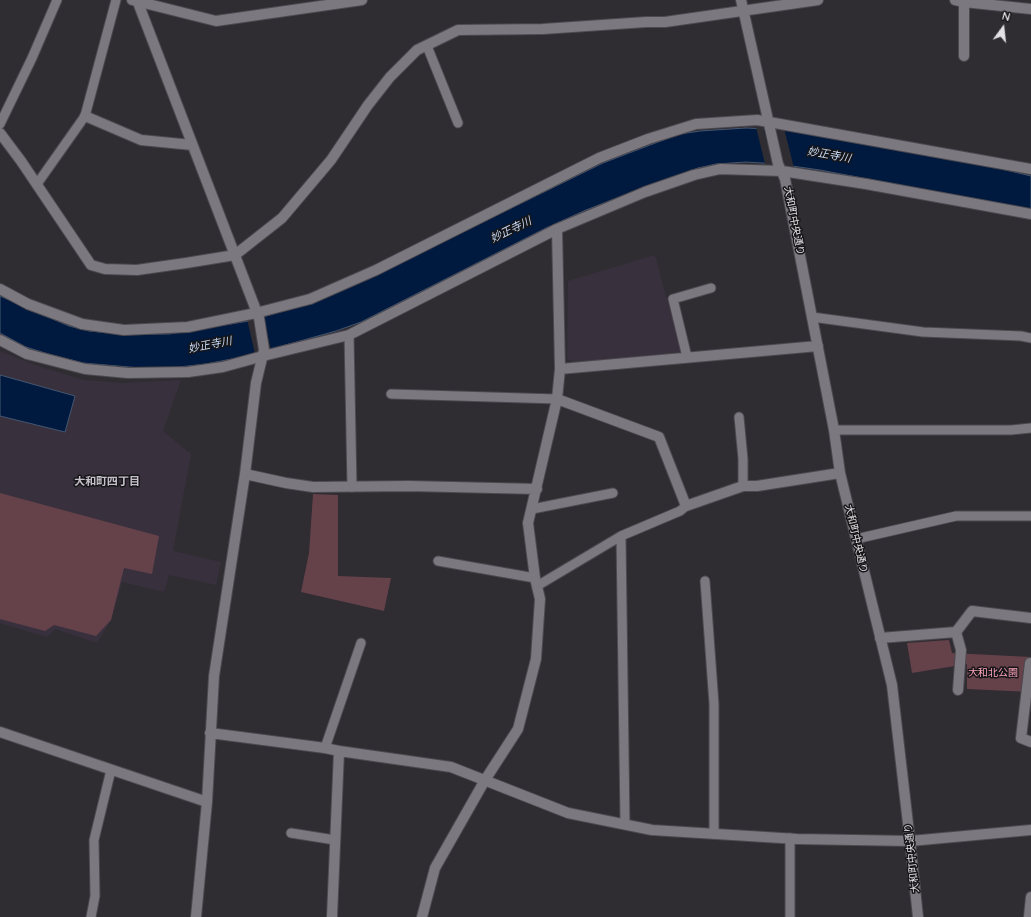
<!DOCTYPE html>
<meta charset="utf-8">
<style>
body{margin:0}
#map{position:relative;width:1031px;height:917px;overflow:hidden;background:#2f2c32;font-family:Quicksand,sans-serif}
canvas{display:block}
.north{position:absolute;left:983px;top:8px;width:40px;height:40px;-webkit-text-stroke:3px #161518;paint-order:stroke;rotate:15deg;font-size:11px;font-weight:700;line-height:16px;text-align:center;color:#e4e1e6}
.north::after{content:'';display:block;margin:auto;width:14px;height:18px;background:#e4e1e6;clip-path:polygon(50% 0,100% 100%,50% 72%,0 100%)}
</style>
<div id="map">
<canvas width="1031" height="917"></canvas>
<div class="north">N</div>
</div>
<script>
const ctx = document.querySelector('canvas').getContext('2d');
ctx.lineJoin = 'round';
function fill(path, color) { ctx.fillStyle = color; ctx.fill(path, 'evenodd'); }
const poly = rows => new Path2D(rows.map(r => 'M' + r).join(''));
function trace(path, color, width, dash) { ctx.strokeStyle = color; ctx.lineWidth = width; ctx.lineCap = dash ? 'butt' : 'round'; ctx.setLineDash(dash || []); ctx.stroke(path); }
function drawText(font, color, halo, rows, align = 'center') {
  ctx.font = font + ' Quicksand,"Noto Sans JP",sans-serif'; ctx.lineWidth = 3; ctx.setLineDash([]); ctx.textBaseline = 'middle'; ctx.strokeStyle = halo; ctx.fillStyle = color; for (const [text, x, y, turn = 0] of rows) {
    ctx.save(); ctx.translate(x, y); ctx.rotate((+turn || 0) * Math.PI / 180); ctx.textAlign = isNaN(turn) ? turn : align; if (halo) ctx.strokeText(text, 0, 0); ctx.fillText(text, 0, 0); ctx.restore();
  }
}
const built = poly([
 [655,255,681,352,573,363,567,358,568,281],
 [0,351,38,366,84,380,123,383,181,380,163,431,191,454,173,551,221,562,216,585,169,575,164,592,122,582,111,620,97,643,55,629,47,637,0,623]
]);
const green = poly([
 [0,493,159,536,152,574,124,568,111,620,96,636,54,625,45,631,0,619],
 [313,494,338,495,338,576,391,578,384,611,301,592,309,553],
 [949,640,952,653,1031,657,1031,692,967,689,967,664,912,673,907,643]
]);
const water = poly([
 [746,128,790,130,964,160,1031,176,1031,210,820,170,778,164,746,162,716,164,698,168,642,188,586,210,546,228,361,322,336,331,242,357,206,364,170,368,141,368,83,363,45,353,26,347,0,333,0,296,69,326,89,331,122,334,169,334,249,321,317,301,363,281,603,163,650,145,680,134,700,131,746,128],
 [0,375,75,396,65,432,0,416,0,375]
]);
const pier = poly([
 [756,127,763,127,773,165,765,164],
 [765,127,784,128,794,168,774,165],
 [263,315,271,350,255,354,247,319]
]);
const lane = poly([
 [427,46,458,123],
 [0,124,32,58,57,0],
 [37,184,85,116,116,0],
 [812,317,923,332,1021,336,1031,338],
 [349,335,352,487],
 [687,357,673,299,711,288],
 [391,394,557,399],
 [739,417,743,459,743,486],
 [834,430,1011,430,1031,428],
 [532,509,613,493],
 [621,536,625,824],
 [856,539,956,516,1031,516],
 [438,561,535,578],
 [705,581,714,704,714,834],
 [537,586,621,536,680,511,686,506],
 [325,748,361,643],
 [291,833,335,840],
 [91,917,95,896,94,840,111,770],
 [790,917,790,838]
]);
const street = poly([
 [132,0,216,21,362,0],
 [137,0,259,318,264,350,256,383,245,474,214,676,207,802,196,917],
 [741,0,778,164,785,179,834,430,840,473,892,685,910,841,918,917],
 [955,0,964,2,1031,9],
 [964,2,964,56],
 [85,116,141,140,192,145],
 [0,133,21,161,91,265,105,269,137,270,186,263,235,255,282,218,331,160,368,105,390,77,417,50,458,30,543,29,646,22,665,22,818,0],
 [0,289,28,304,82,324,124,330,188,327,256,313,310,299,376,270,599,158,648,139,696,124,757,120,769,122,1031,169],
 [0,340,27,354,85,369,128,373,188,372,223,367,263,356,349,335,557,229,645,192,694,175,720,169,782,171,866,184,1031,214],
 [560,369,818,346],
 [557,399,659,437,686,506,743,486,757,486,840,473],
 [245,474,286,483,313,487,409,486,537,489],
 [956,632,961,650,958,690],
 [880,638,956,632,972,611,1031,618],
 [1030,663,1021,738,1031,742],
 [0,732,207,802],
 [210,733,325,748,339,751,451,767,568,813,652,830,797,839,910,841,1031,830],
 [332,917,339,751],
 [422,917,435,868,485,780,518,729,536,659,540,599,535,578,528,523,557,399,560,369,557,229],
 [1029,917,1031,897]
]);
const streetNames = [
 ["大和町中央通り",794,221,79],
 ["大和町中央通り",856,539,77],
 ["大和町中央通り",912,858,-96]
];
const parkNames = [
 ["大和北公園",993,673]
];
const waterNames = [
 ["妙正寺川",829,155,10],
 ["妙正寺川",511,230,-26],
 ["妙正寺川",210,345,-11]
];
const neighbourhoodNames = [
 ["大和町四丁目",107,482]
];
fill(built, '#38313d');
fill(green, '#65414a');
fill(water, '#001a3f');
trace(water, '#445671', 1);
fill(pier, '#2f2c32');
trace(lane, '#4c494f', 11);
trace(street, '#4c494f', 12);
trace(lane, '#7c7880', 9);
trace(street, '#7c7880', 10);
drawText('10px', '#e4e1e6', '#161518', streetNames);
drawText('10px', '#ffa5bc', '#161518', parkNames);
drawText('italic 11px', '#c4d8f4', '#161518', waterNames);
drawText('bold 11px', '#c5c0c9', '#161518', neighbourhoodNames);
</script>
